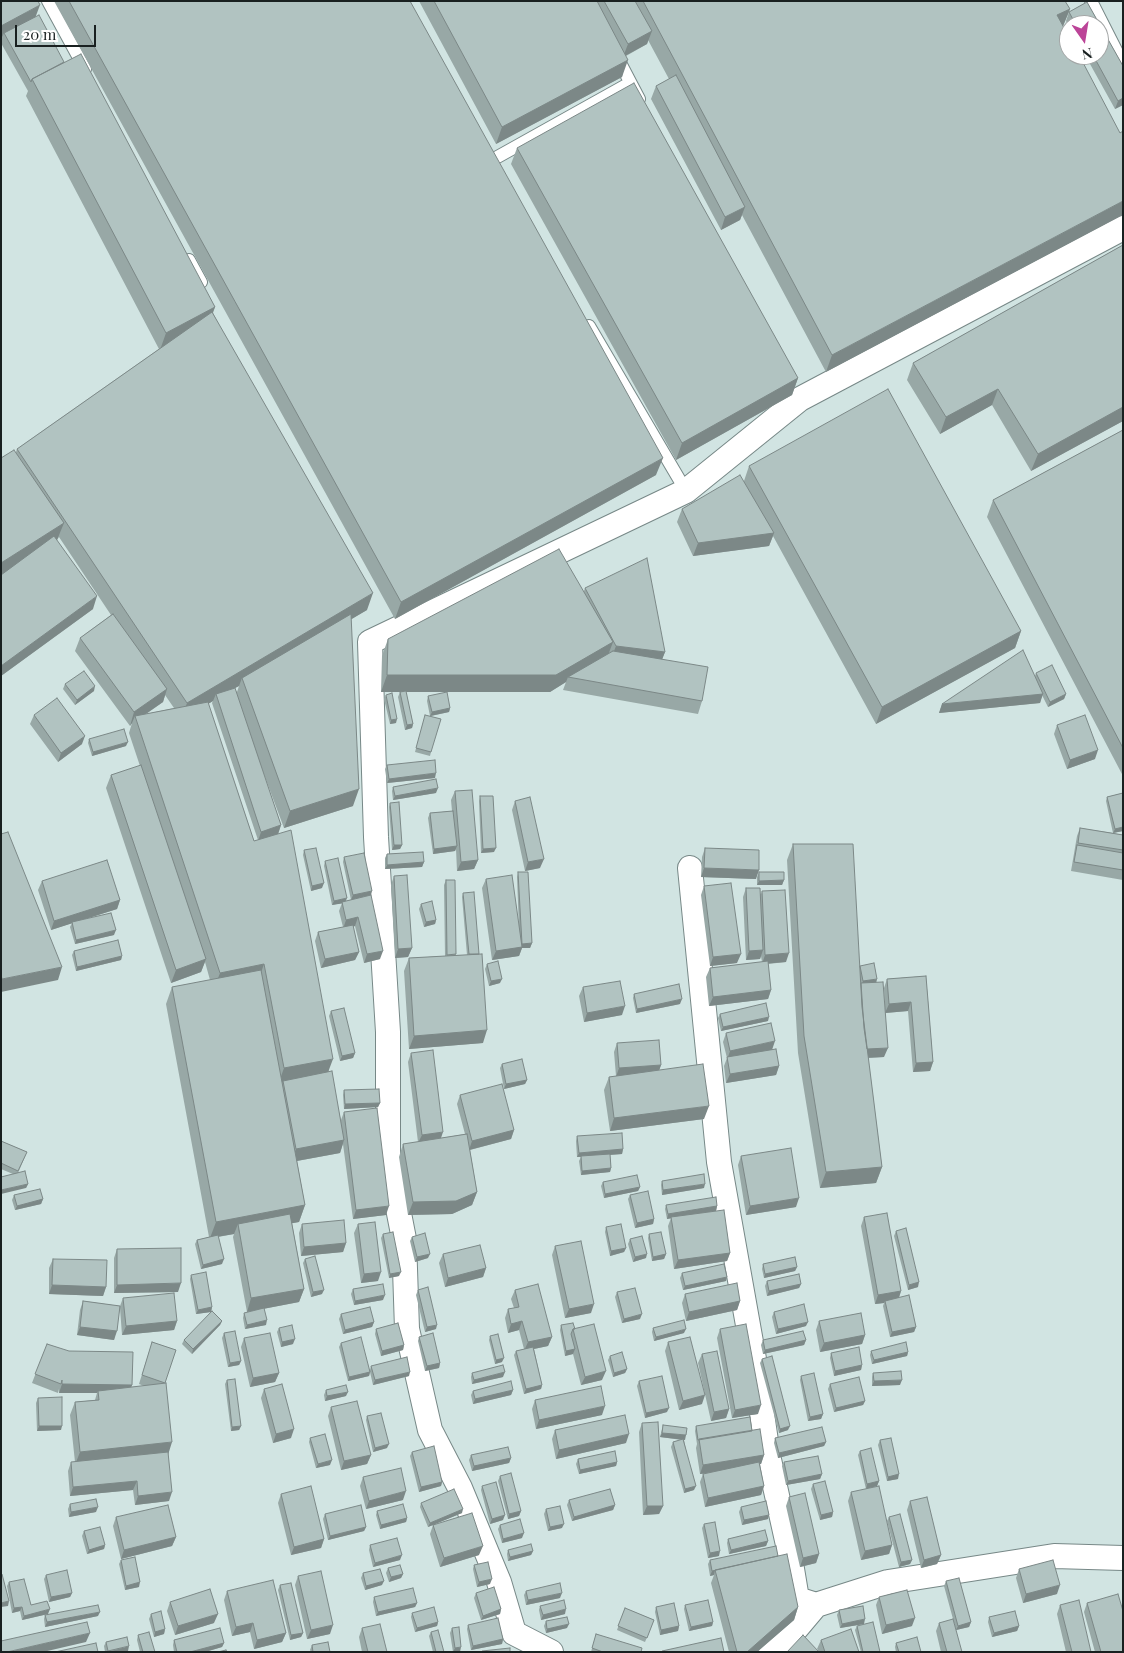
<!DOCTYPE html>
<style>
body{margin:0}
#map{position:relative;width:1124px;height:1653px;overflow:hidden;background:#d1e4e2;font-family:"Playfair Display",serif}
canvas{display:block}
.frame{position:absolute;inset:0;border:2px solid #192020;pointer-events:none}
.north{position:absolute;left:1059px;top:15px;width:50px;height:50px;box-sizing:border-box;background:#fff;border:1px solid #a3a6a6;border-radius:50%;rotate:167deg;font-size:14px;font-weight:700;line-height:20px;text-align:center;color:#192020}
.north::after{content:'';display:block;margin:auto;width:18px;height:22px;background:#bc4498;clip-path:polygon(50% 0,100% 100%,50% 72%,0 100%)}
.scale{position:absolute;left:15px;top:25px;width:81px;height:22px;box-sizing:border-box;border:2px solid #192020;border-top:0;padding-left:6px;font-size:15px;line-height:18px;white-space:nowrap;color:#192020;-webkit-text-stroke:4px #fff;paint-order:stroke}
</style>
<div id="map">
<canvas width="1124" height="1653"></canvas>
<div class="frame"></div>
<div class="north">N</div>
<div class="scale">20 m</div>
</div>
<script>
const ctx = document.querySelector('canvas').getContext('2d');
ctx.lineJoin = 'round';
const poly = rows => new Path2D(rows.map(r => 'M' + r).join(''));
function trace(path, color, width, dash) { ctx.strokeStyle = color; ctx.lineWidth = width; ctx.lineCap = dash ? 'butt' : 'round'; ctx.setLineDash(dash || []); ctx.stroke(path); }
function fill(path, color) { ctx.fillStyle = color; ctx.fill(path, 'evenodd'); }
const lane = poly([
 [48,1,85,69],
 [1091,1,1123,64],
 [617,57,639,99],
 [492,160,630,83],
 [189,260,201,282],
 [589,326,686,491]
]);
const street = poly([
 [690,868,719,1162,754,1359,768,1455,788,1545,797,1599,816,1605],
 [551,1652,514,1633,499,1582,460,1488,430,1430,407,1329,404,1239,388,1157,388,1032,376,837,370,642,686,491,800,399,1123,228],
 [771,1652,789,1637,816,1605,888,1582,1054,1556,1123,1558]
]);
const wall = poly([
 [1,1,35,17,64,62,215,307,213,313,367,610,351,619,353,806,284,828,259,761,281,825,278,834,329,1072,341,1120,344,1112,386,1215,353,1219,343,1144,340,1153,297,1161,305,1205,299,1222,292,1223,304,1289,299,1302,247,1312,233,1237,234,1234,218,1237,222,1264,201,1269,195,1244,197,1240,209,1237,166,1004,172,987,210,980,205,962,201,972,171,983,106,788,111,775,140,766,129,733,132,723,130,726,75,651,80,638,111,615,59,537,57,540,93,609,1,676,1,458,16,452,17,449,159,349,26,96,28,91,1,43,2,39],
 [239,686,237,692,234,688],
 [165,695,174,708,146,714,163,702],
 [213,701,212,703,258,840,254,841,208,704],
 [54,1,410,1,656,475,395,619],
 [419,1,1065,1,1070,9,1063,26,826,372,742,215,740,220,721,230,651,99,656,86,669,79,648,40,647,44,626,56,622,77,496,144],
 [1087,2,1123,66,1123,105,1115,109,1085,55,1099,55,1099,25,1069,25,1069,27,1066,21,1069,12],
 [517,148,798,378,792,395,676,460,511,164],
 [1123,245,1123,421,1031,471,992,405,940,434,907,380,913,363],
 [1123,430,1123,776,987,517,993,500],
 [749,466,1021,631,1015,648,876,724,773,536,769,546,693,556,677,522,682,509,744,481],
 [585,588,665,652,662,659,702,701,698,714,563,690,566,682,550,692,406,692,413,724,412,728,405,730,398,697,400,692,402,692,381,692,382,656,388,639,584,591],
 [1036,673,1066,694,1064,699,1048,707,1042,695,1040,703,939,713,942,704,1035,676],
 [65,684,94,691,75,705,63,689],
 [386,695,396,723,390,724,384,699],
 [428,696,450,708,449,712,431,716,431,752,430,756,415,752,424,719,430,716,427,701],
 [34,715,82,744,58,762,30,724],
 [1057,725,1095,759,1067,769,1054,734],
 [89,739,126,746,92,756,88,743],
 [387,765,435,778,387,783,385,769],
 [393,787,436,793,393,800,392,791],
 [455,791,478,860,474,869,457,871,456,849,455,851,433,854,428,818,430,813,452,811,451,800],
 [1123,793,1123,831,1113,833,1123,835,1123,880,1071,871,1077,836,1080,828,1113,833,1106,801,1107,797],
 [480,796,494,852,481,853,479,801],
 [515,801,540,868,525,871,512,810],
 [390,803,402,845,400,849,392,850,389,807],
 [793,844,860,966,876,983,884,1057,868,1058,882,1167,876,1183,820,1188,798,1053,787,860],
 [705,848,756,879,701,877,702,857],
 [304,850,322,888,311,891,303,855],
 [387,854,424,862,422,867,385,869,385,858],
 [344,857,372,891,351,900,343,862],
 [325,861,345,901,371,895,380,959,364,963,355,926,353,927,359,952,355,960,321,968,315,941,318,932,343,927,339,911,342,903,332,905,324,866],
 [518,872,532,943,530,948,522,948,519,956,492,960,482,888,486,879,519,928,517,877],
 [759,872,784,880,782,885,757,885,757,877],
 [394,876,412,948,408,957,395,958,391,885],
 [446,880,456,955,467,955,462,897,463,893,479,954,483,1043,409,1049,404,971,409,958,445,956,444,885],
 [42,881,120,900,117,909,79,921,114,935,75,944,70,927,72,923,51,930,38,890],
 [704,886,737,963,710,966,701,895],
 [746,888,761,894,762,891,786,962,768,964,771,990,768,999,709,1006,706,977,710,968,762,962,761,956,760,959,746,960,743,897],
 [421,904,436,920,435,924,424,927,419,909],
 [74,951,122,956,121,960,76,971,72,955],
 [487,964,500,983,489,986,485,969],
 [926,976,933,1062,930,1071,913,1072,908,1011,885,1013,884,988,887,979],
 [583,987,622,1015,584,1022,579,996],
 [634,994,680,1004,636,1013,633,998],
 [331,1011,355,1053,353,1058,340,1061,329,1016],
 [720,1014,768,1021,721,1031,718,1018],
 [726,1033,772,1050,779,1066,776,1075,726,1083,724,1066,727,1058,723,1042],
 [617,1043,661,1065,659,1070,704,1119,610,1131,604,1090,609,1077,616,1076,614,1052],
 [411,1053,441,1138,465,1134,457,1104,460,1095,514,1130,511,1139,470,1150,477,1192,472,1205,452,1214,408,1215,399,1157,403,1144,418,1142,408,1062],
 [502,1064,527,1080,525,1084,504,1089,500,1068],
 [344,1090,380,1103,378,1107,344,1109,343,1095],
 [577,1136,623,1149,622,1154,610,1155,611,1168,610,1172,581,1175,579,1161,581,1157,577,1157,576,1141],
 [1,1141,27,1152,18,1173,28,1184,26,1188,13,1174,1,1169],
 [741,1156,796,1207,746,1215,738,1165],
 [662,1181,704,1188,662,1195,661,1185],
 [603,1182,640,1187,638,1191,604,1198,601,1186],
 [14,1195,43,1199,41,1204,15,1210,12,1200],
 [630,1195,654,1219,653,1224,635,1228,628,1199],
 [666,1205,717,1206,716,1211,697,1214,730,1253,727,1261,674,1269,668,1226,671,1218,667,1219,665,1209],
 [864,1217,901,1291,899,1298,916,1327,914,1332,890,1337,883,1306,884,1303,875,1304,861,1226],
 [302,1224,346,1243,343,1252,301,1256,299,1233],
 [358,1224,378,1281,361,1283,354,1233],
 [606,1227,626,1248,624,1252,610,1256,605,1232],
 [896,1231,918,1287,908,1290,894,1236],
 [383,1234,399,1276,389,1278,381,1238],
 [649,1234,666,1254,664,1259,652,1261,648,1238],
 [412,1237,428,1258,415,1262,410,1241],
 [630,1239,646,1258,633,1262,628,1244],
 [555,1246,591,1313,565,1318,552,1255],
 [117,1249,178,1292,114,1293,114,1258],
 [443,1254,486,1268,483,1277,445,1287,439,1263],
 [53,1259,106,1287,103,1296,49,1294,49,1268],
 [305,1259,322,1294,311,1297,303,1263],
 [763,1264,797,1267,795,1271,764,1278,762,1269],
 [682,1273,727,1277,726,1281,683,1290,680,1278],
 [191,1275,212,1307,211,1312,196,1314,190,1279],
 [767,1281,801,1284,799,1288,767,1296,765,1286],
 [353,1289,383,1300,354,1305,351,1294],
 [418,1290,436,1329,425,1332,416,1295],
 [515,1290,552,1337,548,1346,534,1349,542,1385,541,1389,524,1394,514,1355,516,1351,524,1349,519,1330,508,1333,505,1318,508,1309,514,1308,511,1299],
 [617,1292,640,1319,622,1323,615,1297],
 [685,1294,740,1301,737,1310,686,1321,682,1303],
 [123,1298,177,1321,174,1330,122,1335,120,1308,114,1340,77,1335,80,1310,83,1301,120,1306],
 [774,1312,806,1326,776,1334,772,1317],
 [244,1313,266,1325,245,1329,243,1318],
 [341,1314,374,1322,372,1327,343,1334,339,1319],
 [222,1321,220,1325,192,1354,182,1344,184,1340],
 [819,1321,865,1335,862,1344,820,1352,816,1330],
 [561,1325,575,1329,602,1380,581,1385,573,1354,565,1356,560,1330],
 [279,1328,293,1344,281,1347,277,1332],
 [653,1328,684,1333,654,1341,652,1332],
 [376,1329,404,1345,403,1350,381,1356,375,1334],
 [720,1329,758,1414,732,1418,717,1338],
 [224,1333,241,1361,239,1365,228,1367,222,1338],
 [490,1336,502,1362,495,1364,489,1340],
 [419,1337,440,1363,439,1368,425,1371,418,1341],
 [244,1338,279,1373,275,1382,250,1387,241,1347],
 [763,1340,806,1340,804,1345,763,1354,761,1345],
 [152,1342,176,1350,164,1383,168,1453,169,1501,135,1505,133,1490,70,1496,68,1471,71,1462,75,1462,70,1415,75,1402,95,1400,97,1393,59,1393,59,1389,58,1393,32,1383,47,1344,132,1385,131,1387,144,1386,139,1384],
 [668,1342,702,1404,679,1410,665,1351],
 [341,1343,370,1370,371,1366,409,1376,373,1385,370,1372,369,1376,348,1381,339,1347],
 [871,1351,908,1352,907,1356,872,1364,870,1355],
 [831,1353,862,1365,861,1370,834,1376,830,1358],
 [702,1354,729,1409,726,1418,711,1421,698,1363],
 [610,1356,627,1369,625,1373,613,1377,608,1360],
 [762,1359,788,1430,779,1433,760,1363],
 [472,1373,503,1377,472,1384,471,1377],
 [873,1373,900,1385,872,1386,872,1377],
 [801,1376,823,1414,821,1419,808,1421,800,1380],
 [227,1380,241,1426,239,1430,231,1431,225,1384],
 [639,1381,667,1412,645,1418,637,1386],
 [830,1384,865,1401,863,1405,834,1412,828,1389],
 [264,1389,291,1438,273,1443,261,1398],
 [326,1390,346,1396,325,1401,324,1395],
 [513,1390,511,1395,473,1404,471,1395,473,1391],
 [38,1398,61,1430,37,1431,36,1403],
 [535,1400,602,1415,536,1429,532,1409],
 [331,1407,371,1455,367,1464,341,1470,328,1416],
 [367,1416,387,1448,373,1452,366,1420],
 [642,1423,663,1506,659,1514,643,1515,639,1432],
 [663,1425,685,1440,684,1440,694,1490,684,1493,671,1447,673,1442,682,1440,660,1437],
 [696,1426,752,1431,764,1455,761,1464,760,1464,764,1486,761,1495,705,1507,700,1482,703,1474,700,1474,696,1448,697,1444,695,1431],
 [555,1430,626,1443,556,1459,552,1439],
 [310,1438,330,1465,316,1468,309,1442],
 [775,1438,826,1442,824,1446,778,1458,774,1443],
 [880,1440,898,1479,887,1481,878,1445],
 [860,1451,879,1481,877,1486,866,1489,858,1455],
 [412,1452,442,1482,441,1486,419,1492,410,1456],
 [471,1455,511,1458,509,1463,472,1471,469,1460],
 [578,1459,617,1462,616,1466,579,1474,576,1464],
 [784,1462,822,1474,820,1479,786,1485,782,1466],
 [500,1476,521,1511,519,1516,508,1519,498,1481],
 [363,1477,403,1500,366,1509,360,1486],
 [813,1484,833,1512,832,1517,820,1520,811,1489],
 [482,1486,503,1520,490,1524,481,1490],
 [851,1492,892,1545,889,1554,861,1560,848,1501],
 [281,1494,324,1539,321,1548,291,1555,278,1503],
 [789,1497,819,1554,816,1563,800,1567,786,1506],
 [569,1500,615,1505,613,1510,572,1521,567,1505],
 [910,1501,941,1555,937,1564,921,1568,907,1510],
 [421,1503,462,1513,435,1524,479,1555,440,1567,430,1534,433,1525,428,1527,420,1507],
 [70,1504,96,1512,69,1517,68,1509],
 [741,1507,768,1519,742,1525,739,1512],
 [546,1509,562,1528,548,1531,544,1514],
 [377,1511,407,1518,406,1522,380,1529,376,1515],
 [325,1514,366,1527,364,1531,328,1540,323,1519],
 [116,1517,176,1537,172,1546,121,1559,113,1526],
 [889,1517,912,1560,910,1564,899,1567,887,1521],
 [704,1524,719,1556,708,1558,702,1528],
 [500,1525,522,1538,502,1543,498,1529],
 [84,1531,105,1545,104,1549,87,1554,82,1536],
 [728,1539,768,1541,766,1546,729,1554,727,1543],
 [370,1545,400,1560,373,1567,369,1550],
 [508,1550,533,1551,531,1555,508,1561,507,1554],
 [778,1556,798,1607,794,1620,757,1652,729,1652,711,1583,714,1575,710,1576,708,1564,710,1560],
 [121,1560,139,1587,125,1590,119,1564],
 [474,1565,490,1584,477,1587,473,1569],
 [388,1568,403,1574,401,1578,389,1582,386,1573],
 [1019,1569,1057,1594,1023,1603,1016,1578],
 [363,1573,382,1585,365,1590,361,1578],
 [46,1575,72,1593,70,1597,49,1602,44,1579],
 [298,1576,330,1634,307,1639,295,1585],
 [946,1581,971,1622,969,1627,956,1630,944,1586],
 [9,1582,31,1605,48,1614,22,1620,20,1611,12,1613,7,1586],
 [280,1585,303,1633,301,1637,290,1640,278,1590],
 [227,1591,286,1633,282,1642,254,1649,250,1632,232,1636,224,1600],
 [526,1591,560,1598,526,1605,524,1595],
 [476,1593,501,1609,500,1614,481,1620,474,1598],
 [374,1597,417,1603,415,1607,376,1616,373,1602],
 [879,1597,912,1626,882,1634,876,1605],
 [170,1602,214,1623,175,1635,167,1611],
 [1087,1603,1123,1652,1095,1652,1084,1612],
 [685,1605,713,1622,712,1626,689,1631,684,1609],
 [1060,1605,1091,1652,1066,1652,1057,1614],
 [540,1606,565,1614,541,1620,539,1610],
 [656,1607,679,1626,678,1631,660,1635,655,1612],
 [625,1608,654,1620,645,1642,617,1630],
 [839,1610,864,1624,840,1628,837,1615],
 [412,1613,438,1622,437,1626,415,1632,411,1617],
 [151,1614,165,1629,164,1634,154,1637,149,1619],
 [45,1615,98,1616,45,1627,44,1619],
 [989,1617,1019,1626,1017,1631,992,1637,988,1622],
 [546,1621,567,1628,546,1633,544,1626],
 [939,1623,962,1652,941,1652,936,1631],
 [468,1625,503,1639,502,1644,471,1650,467,1629],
 [857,1626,880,1652,861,1652,855,1630],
 [362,1628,387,1652,362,1652,359,1637],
 [452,1628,460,1652,453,1652,450,1633],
 [431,1632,444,1652,433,1652,429,1636],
 [596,1634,641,1652,591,1652],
 [138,1635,155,1652,140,1652,137,1640],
 [174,1640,224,1643,222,1647,205,1652,174,1652,173,1645],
 [821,1640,859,1652,787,1652,818,1650,817,1649],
 [106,1642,128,1651,123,1652,105,1652,104,1646],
 [896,1643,921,1652,896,1652,895,1647],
 [312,1645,330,1652,311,1652,310,1650]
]);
const shadedWall = poly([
 [40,5,34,21,4,33,1,39,1,26],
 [1070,9,1063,26,1051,32,1057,15],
 [652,31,647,44,623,57,628,44],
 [628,60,622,77,496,144,502,127],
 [1123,98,1123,105,1115,109,1118,101],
 [1123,201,1123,215,826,372,832,355],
 [745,207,740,220,721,230,725,217],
 [215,307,208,324,160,350,166,333],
 [798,378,792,395,676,460,682,443],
 [998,389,992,405,940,434,946,417],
 [1123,407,1123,421,1031,471,1038,454],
 [663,458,656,475,395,619,401,602],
 [64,523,57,540,1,576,1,563],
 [774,533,769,546,693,556,698,543],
 [373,593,367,610,244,683,242,678,239,686,217,698,216,694,213,701,181,720,187,703],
 [97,596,93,609,1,676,1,666],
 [1021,631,1015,648,876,724,882,707],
 [613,642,607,658,568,677,566,682,550,692,381,692,387,675],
 [616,646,665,652,660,665,611,659],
 [95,686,94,691,75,705,77,700],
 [167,689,163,702,137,720,135,716,132,723,130,726,134,712],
 [1043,694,1040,703,939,713,942,704],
 [1066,694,1064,699,1048,707,1050,702],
 [450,708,449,712,430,716,432,712],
 [397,719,396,723,390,724,391,720],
 [413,724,412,728,405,730,407,725],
 [85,736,82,744,58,762,61,753],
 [128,742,126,746,92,756,93,752],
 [1098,750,1095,759,1067,769,1070,760],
 [436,773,435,778,387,783,389,779],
 [438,788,436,793,393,800,395,796],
 [359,789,353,806,284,828,290,811],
 [281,825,278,834,258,841,261,832],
 [1123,827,1123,831,1113,833,1115,829],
 [394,845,402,845,400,849,392,850],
 [457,846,455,851,433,854,434,849],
 [496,848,494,852,481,853,483,849],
 [544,859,540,868,525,871,528,862],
 [478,860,474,869,457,871,461,862],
 [424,862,422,867,385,869,387,865],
 [704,868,759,870,756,879,701,877],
 [784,880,782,885,757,885,759,881],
 [324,883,322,888,311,891,312,886],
 [372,891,371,895,351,900,353,895],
 [347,898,345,903,332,905,334,901],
 [120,900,117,909,51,930,54,921],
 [358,917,355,926,343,929,346,920],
 [436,920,435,924,424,927,426,922],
 [116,930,114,935,75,944,76,940],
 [532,943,530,948,522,948,519,956,492,960,496,951,522,944],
 [412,948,408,957,395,958,398,949],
 [763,950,760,959,746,960,749,951],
 [383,951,380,959,364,963,367,954],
 [359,952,355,960,321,968,325,959],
 [789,953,786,962,762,964,765,955],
 [741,954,737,963,710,966,713,957],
 [122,956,121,960,76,971,77,967],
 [206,959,201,972,171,983,176,970],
 [264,964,258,981,214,989,220,973],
 [62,967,58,980,1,992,1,983,2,979],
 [502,979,500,983,489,986,491,981],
 [877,979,876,984,861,986,863,981],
 [771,990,768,999,709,1006,713,997],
 [682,999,680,1004,636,1013,637,1009],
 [911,1002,908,1011,885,1013,889,1004],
 [625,1006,622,1015,584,1022,587,1013],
 [769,1017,768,1021,721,1031,723,1027],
 [487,1030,483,1043,409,1049,414,1036],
 [775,1041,772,1050,727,1060,730,1051],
 [888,1048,884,1057,863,1058,866,1049],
 [355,1053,353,1058,340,1061,342,1056],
 [333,1059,327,1075,283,1081,282,1084,278,1085,284,1068],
 [933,1062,930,1071,913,1072,916,1063],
 [661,1065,658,1074,616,1077,619,1068],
 [779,1066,776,1075,726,1083,730,1074],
 [527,1080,525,1084,504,1089,506,1084],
 [380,1103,378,1107,344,1109,345,1104],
 [709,1106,704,1119,610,1131,614,1118],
 [514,1130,511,1139,469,1150,472,1141],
 [443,1132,440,1141,418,1143,422,1135],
 [344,1140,340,1153,291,1162,296,1149],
 [623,1149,622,1154,577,1157,579,1153],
 [882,1167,876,1183,820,1188,826,1172],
 [611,1168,610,1172,581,1175,582,1171],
 [28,1184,26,1188,1,1194,1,1190],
 [705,1184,704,1188,662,1195,663,1190],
 [640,1187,638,1191,604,1198,605,1194],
 [477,1192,472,1205,452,1214,408,1215,413,1202],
 [799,1198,796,1207,746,1215,750,1206],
 [43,1199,41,1204,15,1210,17,1206],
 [305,1205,299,1222,239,1233,238,1224,234,1234,210,1238,216,1222],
 [389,1206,386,1215,353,1219,356,1210],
 [717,1206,716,1211,667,1219,668,1214],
 [654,1219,653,1224,635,1228,637,1223],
 [346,1243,343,1252,301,1256,304,1247],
 [626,1248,624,1252,610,1256,611,1251],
 [730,1253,727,1261,674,1269,678,1260],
 [430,1254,428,1258,415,1262,417,1257],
 [647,1254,646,1258,633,1262,635,1257],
 [666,1254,664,1259,652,1261,653,1257],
 [224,1259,222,1264,201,1269,203,1265],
 [797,1267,795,1271,764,1278,765,1274],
 [486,1268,483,1277,445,1287,448,1278],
 [381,1272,378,1281,361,1283,364,1274],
 [401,1272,399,1276,389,1278,390,1274],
 [727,1277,726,1281,683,1290,685,1286],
 [919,1282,918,1287,908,1290,909,1285],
 [181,1283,178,1292,114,1293,117,1285],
 [801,1284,799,1288,767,1296,769,1291],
 [52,1285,106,1287,103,1296,49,1294],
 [304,1289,299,1302,247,1312,251,1298],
 [324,1290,322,1294,311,1297,313,1292],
 [901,1291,898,1300,885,1301,884,1303,875,1304,878,1295],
 [385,1295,383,1300,354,1305,355,1301],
 [740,1301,737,1310,686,1321,689,1312],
 [594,1304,591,1313,565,1318,569,1309],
 [212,1307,211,1312,196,1314,198,1310],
 [642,1314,640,1319,622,1323,624,1319],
 [267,1320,266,1325,245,1329,247,1325],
 [177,1321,174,1330,122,1335,126,1326],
 [222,1321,220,1325,192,1354,193,1349],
 [522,1321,519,1330,508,1333,511,1324],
 [374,1322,372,1327,343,1334,345,1330],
 [808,1322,806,1326,776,1334,778,1329],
 [437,1325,436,1329,425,1332,427,1327],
 [80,1327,117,1331,114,1340,77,1335],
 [916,1327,914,1332,890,1337,892,1332],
 [686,1329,684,1333,654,1341,656,1337],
 [865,1335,862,1344,820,1352,824,1343],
 [552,1337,548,1346,524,1351,528,1342],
 [295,1339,293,1344,281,1347,282,1342],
 [806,1340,804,1345,763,1354,765,1350],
 [404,1345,403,1350,381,1356,382,1351],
 [575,1349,573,1354,565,1356,566,1351],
 [908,1352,907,1356,872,1364,874,1360],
 [504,1358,502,1362,495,1364,496,1360],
 [241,1361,239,1365,228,1367,230,1363],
 [440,1363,439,1368,425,1371,427,1366],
 [862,1365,861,1370,834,1376,835,1371],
 [627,1369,625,1373,613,1377,614,1373],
 [606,1371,602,1380,581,1385,585,1377],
 [370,1372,369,1376,348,1381,349,1377],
 [410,1372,409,1376,373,1385,375,1380],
 [505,1372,503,1377,472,1384,474,1380],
 [279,1373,275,1382,250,1387,253,1378],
 [902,1380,900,1385,872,1386,874,1381],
 [62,1384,132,1385,129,1394,98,1391,97,1393,59,1393],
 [542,1385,541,1389,524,1394,526,1389],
 [513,1390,511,1395,473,1404,475,1399],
 [348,1392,346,1396,325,1401,327,1396],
 [705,1395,702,1404,679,1410,683,1401],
 [865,1401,863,1405,834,1412,836,1408],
 [761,1405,758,1414,732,1418,735,1410],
 [605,1406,602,1415,536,1429,539,1420],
 [669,1408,667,1412,645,1418,646,1413],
 [729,1409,726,1418,711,1421,714,1412],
 [823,1414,821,1419,808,1421,810,1417],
 [39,1426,62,1426,61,1430,37,1431],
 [241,1426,239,1430,231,1431,232,1427],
 [790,1426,788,1430,779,1433,780,1429],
 [294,1429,291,1438,273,1443,276,1434],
 [662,1433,686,1435,685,1440,660,1437],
 [629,1434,626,1443,556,1459,559,1450],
 [172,1442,168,1455,75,1465,80,1452],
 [826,1442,824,1446,778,1458,779,1453],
 [389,1444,387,1448,373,1452,375,1448],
 [371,1455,367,1464,341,1470,344,1461],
 [764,1455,761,1464,700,1474,703,1465],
 [511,1458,509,1463,472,1471,474,1466],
 [332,1460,330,1465,316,1468,318,1464],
 [617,1462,616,1466,579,1474,580,1470],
 [822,1474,820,1479,786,1485,788,1481],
 [899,1474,898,1479,887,1481,888,1477],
 [137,1481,133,1490,70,1496,73,1487],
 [879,1481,877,1486,866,1489,867,1484],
 [442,1482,441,1486,419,1492,421,1487],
 [696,1486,694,1490,684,1493,685,1489],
 [764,1486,761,1495,705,1507,708,1498],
 [406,1491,403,1500,366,1509,369,1501],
 [172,1492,169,1501,135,1505,138,1496],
 [615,1505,613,1510,572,1521,574,1517],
 [647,1506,663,1506,659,1514,643,1515],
 [98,1507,96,1512,69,1517,71,1512],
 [463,1509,462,1513,428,1527,430,1523],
 [521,1511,519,1516,508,1519,509,1514],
 [833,1512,832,1517,820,1520,821,1515],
 [505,1515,503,1520,490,1524,492,1519],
 [769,1515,768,1519,742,1525,744,1520],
 [407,1518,406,1522,380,1529,381,1525],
 [564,1524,562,1528,548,1531,550,1527],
 [366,1527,364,1531,328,1540,330,1536],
 [524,1533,522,1538,502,1543,503,1539],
 [176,1537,172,1546,121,1559,124,1550],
 [324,1539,321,1548,291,1555,294,1547],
 [768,1541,766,1546,729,1554,731,1550],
 [105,1545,104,1549,87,1554,89,1550],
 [892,1545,889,1554,861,1560,865,1551],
 [483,1546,479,1555,440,1567,444,1558],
 [533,1551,531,1555,508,1561,510,1557],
 [720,1551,719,1556,708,1558,710,1553],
 [819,1554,816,1563,800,1567,803,1558],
 [402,1555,400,1560,373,1567,375,1563],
 [941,1555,937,1564,921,1568,924,1560],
 [912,1560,910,1564,899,1567,901,1562],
 [715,1570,714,1575,710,1576,712,1571],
 [403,1574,401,1578,389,1582,391,1577],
 [492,1579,490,1584,477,1587,479,1582],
 [384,1581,382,1585,365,1590,366,1586],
 [140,1582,139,1587,125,1590,126,1586],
 [1060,1585,1057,1594,1023,1603,1026,1594],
 [72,1593,70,1597,49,1602,51,1597],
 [562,1593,560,1598,526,1605,528,1600],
 [9,1601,8,1606,1,1607,1,1603],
 [417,1603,415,1607,376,1616,378,1612],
 [22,1607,20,1611,12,1613,14,1608],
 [798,1607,794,1620,757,1652,747,1652],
 [50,1609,48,1614,22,1620,24,1616],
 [501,1609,500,1614,481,1620,483,1616],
 [566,1609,565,1614,541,1620,543,1615],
 [100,1612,98,1616,45,1627,47,1622],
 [218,1614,214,1623,175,1635,178,1626],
 [915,1618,912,1626,882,1634,886,1625],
 [865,1619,864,1624,840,1628,842,1624],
 [438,1622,437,1626,415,1632,417,1628],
 [713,1622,712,1626,689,1631,691,1627],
 [971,1622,969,1627,956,1630,958,1626],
 [253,1623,250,1632,232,1636,236,1627],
 [569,1624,567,1628,546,1633,547,1629],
 [333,1625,330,1634,307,1639,311,1630],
 [679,1626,678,1631,660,1635,661,1630],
 [1019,1626,1017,1631,992,1637,994,1633],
 [165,1629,164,1634,154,1637,155,1632],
 [90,1633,86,1642,43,1652,7,1652],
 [286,1633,282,1642,254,1649,257,1640],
 [303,1633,301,1637,290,1640,291,1635],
 [503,1639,502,1644,471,1650,473,1646],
 [224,1643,222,1647,205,1652,190,1652],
 [129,1646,128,1651,123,1652,108,1652],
 [461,1647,460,1652,453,1652,455,1648]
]);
const building = poly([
 [1,1,38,1,40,5,1,26,1,1],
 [69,1,410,1,663,458,401,602,69,1],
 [434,1,597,1,628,60,502,127,434,1],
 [604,1,635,1,652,31,628,44,604,1],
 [643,1,1065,1,1070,9,1057,15,1069,37,1069,55,1079,55,1120,133,1123,131,1123,201,832,355,643,1],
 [1087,2,1123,66,1123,98,1118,101,1093,55,1099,55,1099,25,1076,25,1069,12,1087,2],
 [39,15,64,62,32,79,31,82,4,33,39,15],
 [81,54,215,307,166,333,32,79,81,54],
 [676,75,745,207,725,217,656,86,676,75],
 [634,83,798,378,682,443,517,148,634,83],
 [1123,245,1123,407,1038,454,998,389,946,417,913,363,1123,245],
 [212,312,373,593,187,703,17,449,212,312],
 [888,389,1021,631,882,707,749,466,888,389],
 [1123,430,1123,748,993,500,1123,430],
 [14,450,64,523,1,563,1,458,14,450],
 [740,475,774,533,698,543,682,509,740,475],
 [54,536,97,596,1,666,1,575,54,536],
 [559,549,613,642,556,675,387,675,388,639,559,549],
 [647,558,665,652,616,646,585,588,647,558],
 [113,614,167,689,134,712,80,638,113,614],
 [351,614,359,789,290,811,242,678,351,614],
 [1023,650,1043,694,942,704,1023,650],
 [613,651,708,667,702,701,568,677,613,651],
 [1052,665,1066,694,1050,702,1036,673,1052,665],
 [84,671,95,686,77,700,65,684,84,671],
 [235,688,281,825,261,832,216,694,235,688],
 [406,691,413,724,407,725,400,692,406,691],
 [447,692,450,708,432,712,428,696,447,692],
 [392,693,397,719,391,720,386,695,392,693],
 [57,698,85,736,61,753,34,715,57,698],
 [208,702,254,841,291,830,333,1059,284,1068,264,964,220,973,135,716,208,702],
 [425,715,441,719,431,752,416,748,425,715],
 [1085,715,1098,750,1070,760,1057,725,1085,715],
 [124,729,128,742,93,752,89,739,124,729],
 [435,760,436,773,389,779,387,765,435,760],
 [141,765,206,959,176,970,111,775,141,765],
 [436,779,438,788,395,796,393,787,436,779],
 [472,790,478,860,461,862,455,791,472,790],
 [1123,793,1123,827,1115,829,1107,797,1123,793],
 [480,796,493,796,496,848,483,849,480,796],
 [530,797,544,859,528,862,515,801,530,797],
 [399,802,402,845,394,845,390,803,399,802],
 [453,811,457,846,434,849,430,813,453,811],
 [1080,828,1123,835,1123,850,1078,843,1080,828],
 [8,832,62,967,2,979,1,975,1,834,8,832],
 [793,844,853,844,862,1007,882,1167,826,1172,804,1036,793,844],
 [1077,845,1123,853,1123,870,1074,862,1077,845],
 [316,848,324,883,312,886,304,850,316,848],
 [705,848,759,850,759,870,704,868,705,848],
 [423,852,424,862,387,865,387,854,423,852],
 [364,853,372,891,353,895,344,857,364,853],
 [338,858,347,898,334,901,325,861,338,858],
 [107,860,120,900,54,921,42,881,107,860],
 [518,872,528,872,532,943,522,944,518,872],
 [759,872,784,872,784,880,759,881,759,872],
 [407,875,412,948,398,949,394,876,407,875],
 [512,875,522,947,496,951,486,879,512,875],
 [446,880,455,880,456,954,447,955,446,880],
 [731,883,741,954,713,957,704,886,731,883],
 [746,888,760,888,763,950,749,951,746,888],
 [785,890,789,953,765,955,762,891,785,890],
 [474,892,479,954,469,954,463,893,474,892],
 [371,895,383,951,367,954,358,917,346,920,342,902,371,895],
 [432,901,436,920,426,922,421,904,432,901],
 [111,913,116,930,76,940,72,922,111,913],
 [353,925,359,952,325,959,318,932,353,925],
 [118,940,122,956,77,967,74,951,118,940],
 [482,954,487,1030,414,1036,409,958,482,954],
 [498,961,502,979,491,981,487,964,498,961],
 [768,961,771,990,713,997,710,968,768,961],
 [874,963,877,979,863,981,860,966,874,963],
 [261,970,305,1205,216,1222,172,987,261,970],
 [926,976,933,1062,916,1063,911,1002,889,1004,887,979,926,976],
 [620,981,625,1006,587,1013,583,987,620,981],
 [883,982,888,1048,867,1049,864,1028,861,983,883,982],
 [679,984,682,999,637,1009,634,994,679,984],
 [766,1003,769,1017,723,1027,720,1014,766,1003],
 [344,1008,355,1053,342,1056,331,1011,344,1008],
 [771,1023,775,1041,730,1051,726,1033,771,1023],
 [659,1040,661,1065,619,1068,617,1043,659,1040],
 [776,1049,779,1066,730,1074,727,1057,776,1049],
 [433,1050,443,1132,422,1135,411,1053,433,1050],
 [522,1059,527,1080,506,1084,502,1064,522,1059],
 [703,1064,709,1106,614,1118,609,1077,703,1064],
 [332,1071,344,1140,296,1149,283,1081,332,1071],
 [502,1084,514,1130,472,1141,460,1095,502,1084],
 [379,1089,380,1103,345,1104,344,1090,379,1089],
 [377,1108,389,1206,356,1210,344,1112,377,1108],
 [622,1133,623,1149,579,1153,577,1136,622,1133],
 [467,1134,477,1192,456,1201,413,1202,403,1144,467,1134],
 [1,1141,27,1152,18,1171,1,1163,1,1141],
 [791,1148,799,1198,750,1206,741,1156,791,1148],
 [610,1154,611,1168,582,1171,581,1156,610,1154],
 [25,1171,28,1184,1,1190,1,1177,25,1171],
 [704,1174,705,1184,663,1190,662,1181,704,1174],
 [637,1175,640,1187,605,1194,603,1182,637,1175],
 [40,1189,43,1199,17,1206,14,1195,40,1189],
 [648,1191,654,1219,637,1223,630,1195,648,1191],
 [716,1197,717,1206,668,1214,666,1205,716,1197],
 [724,1210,730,1253,678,1260,671,1217,724,1210],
 [887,1213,901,1291,878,1295,864,1217,887,1213],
 [290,1214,304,1289,251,1298,238,1224,290,1214],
 [344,1220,346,1243,304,1247,302,1224,344,1220],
 [375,1222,381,1272,364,1274,358,1224,375,1222],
 [621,1224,626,1248,611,1251,606,1227,621,1224],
 [906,1228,919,1282,909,1285,896,1231,906,1228],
 [393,1232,401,1272,390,1274,383,1234,393,1232],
 [661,1232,666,1254,653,1257,649,1234,661,1232],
 [425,1233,430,1254,417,1257,412,1237,425,1233],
 [218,1235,224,1259,203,1265,197,1240,218,1235],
 [642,1236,647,1254,635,1257,630,1239,642,1236],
 [581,1241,594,1304,569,1309,555,1246,581,1241],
 [480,1245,486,1268,448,1278,443,1254,480,1245],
 [181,1248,181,1283,117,1285,117,1249,181,1248],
 [315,1256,324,1290,313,1292,305,1259,315,1256],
 [795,1257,797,1267,765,1274,763,1264,795,1257],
 [53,1259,107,1260,106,1287,52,1285,53,1259],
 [724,1264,727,1277,685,1286,682,1273,724,1264],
 [206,1272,212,1307,198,1310,191,1275,206,1272],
 [799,1274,801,1284,769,1291,767,1281,799,1274],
 [737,1283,740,1301,689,1312,685,1294,737,1283],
 [383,1284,385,1295,355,1301,353,1289,383,1284],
 [538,1284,552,1337,528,1342,522,1321,511,1324,508,1309,519,1307,515,1290,538,1284],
 [428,1287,437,1325,427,1327,418,1290,428,1287],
 [635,1288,642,1314,624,1319,617,1292,635,1288],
 [174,1293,177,1321,126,1326,123,1298,174,1293],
 [909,1295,916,1327,892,1332,885,1301,909,1295],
 [83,1301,120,1306,117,1331,80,1327,83,1301],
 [804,1304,808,1322,778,1329,774,1312,804,1304],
 [370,1307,374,1322,345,1330,341,1314,370,1307],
 [264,1308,267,1320,247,1325,244,1313,264,1308],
 [212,1311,222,1321,193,1349,184,1340,212,1311],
 [861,1313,865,1335,824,1343,819,1321,861,1313],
 [684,1320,686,1329,656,1337,653,1328,684,1320],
 [398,1323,404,1345,382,1351,376,1329,398,1323],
 [573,1323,575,1329,573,1329,571,1334,575,1349,566,1351,561,1325,573,1323],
 [594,1324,606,1371,585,1377,573,1329,594,1324],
 [746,1324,761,1405,735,1410,720,1329,746,1324],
 [292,1325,295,1339,282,1342,279,1328,292,1325],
 [235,1331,241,1361,230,1363,224,1333,235,1331],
 [803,1331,806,1340,765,1350,763,1340,803,1331],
 [270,1333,279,1373,253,1378,244,1338,270,1333],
 [433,1333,440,1363,427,1366,419,1337,433,1333],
 [498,1334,504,1358,496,1360,490,1336,498,1334],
 [361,1337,370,1372,349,1377,341,1343,361,1337],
 [690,1337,705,1395,683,1401,668,1342,690,1337],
 [152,1342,176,1350,165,1383,142,1375,152,1342],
 [906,1342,908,1352,874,1360,871,1351,906,1342],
 [47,1344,69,1351,133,1352,132,1385,62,1384,62,1380,61,1384,35,1374,47,1344],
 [533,1347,542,1385,526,1389,516,1351,533,1347],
 [859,1347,862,1365,835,1371,831,1353,859,1347],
 [717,1351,729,1409,714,1412,702,1354,717,1351],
 [622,1352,627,1369,614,1373,610,1356,622,1352],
 [772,1356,790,1426,780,1429,762,1359,772,1356],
 [407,1357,410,1372,375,1380,371,1366,407,1357],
 [503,1365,505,1372,474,1380,472,1373,503,1365],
 [901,1371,902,1380,874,1381,873,1373,901,1371],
 [814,1373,823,1414,810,1417,801,1376,814,1373],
 [662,1376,669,1408,646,1413,639,1381,662,1376],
 [859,1377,865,1401,836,1408,830,1384,859,1377],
 [235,1379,241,1426,232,1427,227,1380,235,1379],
 [511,1381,513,1390,475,1399,473,1391,511,1381],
 [166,1383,172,1442,80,1452,75,1402,99,1400,98,1391,166,1383],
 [282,1384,294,1429,276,1434,264,1389,282,1384],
 [346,1385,348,1392,327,1396,326,1390,346,1385],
 [601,1386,605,1406,539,1420,535,1400,601,1386],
 [62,1397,62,1426,39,1426,38,1398,62,1397],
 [357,1401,371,1455,344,1461,331,1407,357,1401],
 [381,1413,389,1444,375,1448,367,1416,381,1413],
 [625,1415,629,1434,559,1450,555,1430,625,1415],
 [750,1417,752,1431,698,1440,696,1426,750,1417],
 [658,1422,663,1506,647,1506,642,1423,658,1422],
 [663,1425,687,1428,686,1435,662,1433,663,1425],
 [822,1427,826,1442,779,1453,775,1438,822,1427],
 [760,1429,764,1455,703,1465,699,1439,760,1429],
 [325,1434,332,1460,318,1464,310,1438,325,1434],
 [891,1438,899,1474,888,1477,880,1440,891,1438],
 [683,1439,696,1486,685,1489,673,1442,683,1439],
 [434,1446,442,1482,421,1487,412,1452,434,1446],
 [508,1447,511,1458,474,1466,471,1455,508,1447],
 [871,1448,879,1481,867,1484,860,1451,871,1448],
 [615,1451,617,1462,580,1470,578,1459,615,1451],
 [168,1452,172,1492,138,1496,137,1481,73,1487,71,1462,168,1452],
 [818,1456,822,1474,788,1481,784,1462,818,1456],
 [759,1462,764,1486,708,1498,703,1474,759,1462],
 [401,1468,406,1491,369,1501,363,1477,401,1468],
 [511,1473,521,1511,509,1514,500,1476,511,1473],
 [825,1481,833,1512,821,1515,813,1484,825,1481],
 [496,1482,505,1515,492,1519,482,1486,496,1482],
 [311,1486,324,1539,294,1547,281,1494,311,1486],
 [879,1486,892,1545,865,1551,851,1492,879,1486],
 [454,1489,463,1509,430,1523,421,1503,454,1489],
 [610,1489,615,1505,574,1517,569,1500,610,1489],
 [805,1493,819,1554,803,1558,789,1497,805,1493],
 [927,1497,941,1555,924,1560,910,1501,927,1497],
 [96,1499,98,1507,71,1512,70,1504,96,1499],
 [766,1501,769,1515,744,1520,741,1507,766,1501],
 [403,1504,407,1518,381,1525,377,1511,403,1504],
 [168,1505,176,1537,124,1550,116,1517,168,1505],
 [361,1505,366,1527,330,1536,325,1514,361,1505],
 [560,1506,564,1524,550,1527,546,1509,560,1506],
 [472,1513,483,1546,444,1558,433,1525,472,1513],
 [900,1514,912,1560,901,1562,889,1517,900,1514],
 [520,1519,524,1533,503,1539,500,1525,520,1519],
 [715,1522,720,1551,710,1553,704,1524,715,1522],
 [100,1527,105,1545,89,1550,84,1531,100,1527],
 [765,1530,768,1541,731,1550,728,1539,765,1530],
 [397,1538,402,1555,375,1563,370,1545,397,1538],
 [531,1544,533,1551,510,1557,508,1550,531,1544],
 [776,1546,778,1556,712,1571,710,1560,776,1546],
 [787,1554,798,1607,747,1652,737,1652,715,1570,787,1554],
 [135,1557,140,1582,126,1586,121,1560,135,1557],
 [1053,1560,1060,1585,1026,1594,1019,1569,1053,1560],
 [488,1562,492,1579,479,1582,474,1565,488,1562],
 [400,1565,403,1574,391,1577,388,1568,400,1565],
 [380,1569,384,1581,366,1586,363,1573,380,1569],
 [67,1570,72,1593,51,1597,46,1575,67,1570],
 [321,1571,333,1625,311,1630,298,1576,321,1571],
 [1,1574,2,1574,9,1601,1,1603,1,1574],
 [959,1578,971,1622,958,1626,946,1581,959,1578],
 [24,1579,31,1605,47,1601,50,1609,24,1616,22,1607,14,1608,9,1582,24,1579],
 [273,1580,286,1633,257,1640,253,1623,236,1627,227,1591,273,1580],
 [291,1583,303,1633,291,1635,280,1585,291,1583],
 [560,1583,562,1593,528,1600,526,1591,560,1583],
 [494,1587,501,1609,483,1616,476,1593,494,1587],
 [413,1588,417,1603,378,1612,374,1597,413,1588],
 [210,1589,218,1614,178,1626,170,1602,210,1589],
 [907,1590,915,1618,886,1625,879,1597,907,1590],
 [1118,1594,1123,1611,1123,1652,1101,1652,1087,1603,1118,1594],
 [564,1600,566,1609,543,1615,540,1606,564,1600],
 [708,1600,713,1622,691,1627,685,1605,708,1600],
 [1079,1600,1091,1652,1072,1652,1060,1605,1079,1600],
 [674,1603,679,1626,661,1630,656,1607,674,1603],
 [98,1605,100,1612,47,1622,45,1615,98,1605],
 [863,1606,865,1619,842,1624,839,1610,863,1606],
 [434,1607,438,1622,417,1628,412,1613,434,1607],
 [625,1608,654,1620,647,1638,618,1626,625,1608],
 [161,1611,165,1629,155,1632,151,1614,161,1611],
 [1015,1611,1019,1626,994,1633,989,1617,1015,1611],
 [567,1617,569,1624,547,1629,546,1621,567,1617],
 [498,1618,503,1639,473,1646,468,1625,498,1618],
 [953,1619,962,1652,947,1652,939,1623,953,1619],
 [87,1622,90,1633,7,1652,1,1652,1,1641,87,1622],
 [873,1622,880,1652,863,1652,857,1626,873,1622],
 [380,1624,387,1652,368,1652,362,1628,380,1624],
 [459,1627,461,1647,455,1648,452,1628,459,1627],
 [220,1628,224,1643,190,1652,177,1652,174,1640,220,1628],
 [851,1629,859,1652,825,1652,821,1640,851,1629],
 [438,1630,444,1652,436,1652,431,1632,438,1630],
 [149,1632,155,1652,143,1652,138,1635,149,1632],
 [596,1634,642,1648,641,1652,603,1652,592,1648,596,1634],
 [803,1635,819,1652,787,1652,803,1635],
 [127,1637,129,1646,108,1651,106,1642,127,1637],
 [917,1637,921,1652,899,1652,896,1643,917,1637],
 [721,1638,724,1652,663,1652,662,1651,721,1638],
 [328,1642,330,1652,313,1652,312,1645,328,1642],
 [96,1643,98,1652,55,1652,96,1643],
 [510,1648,510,1652,482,1652,482,1651,510,1648],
 [226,1650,227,1652,218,1652,226,1650]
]);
trace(lane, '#778887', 14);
trace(street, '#778887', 26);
trace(lane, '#fff', 12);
trace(street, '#fff', 24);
fill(wall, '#98a8a6');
fill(shadedWall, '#7c8887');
fill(building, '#b1c3c1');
trace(building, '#7c8887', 1);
</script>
